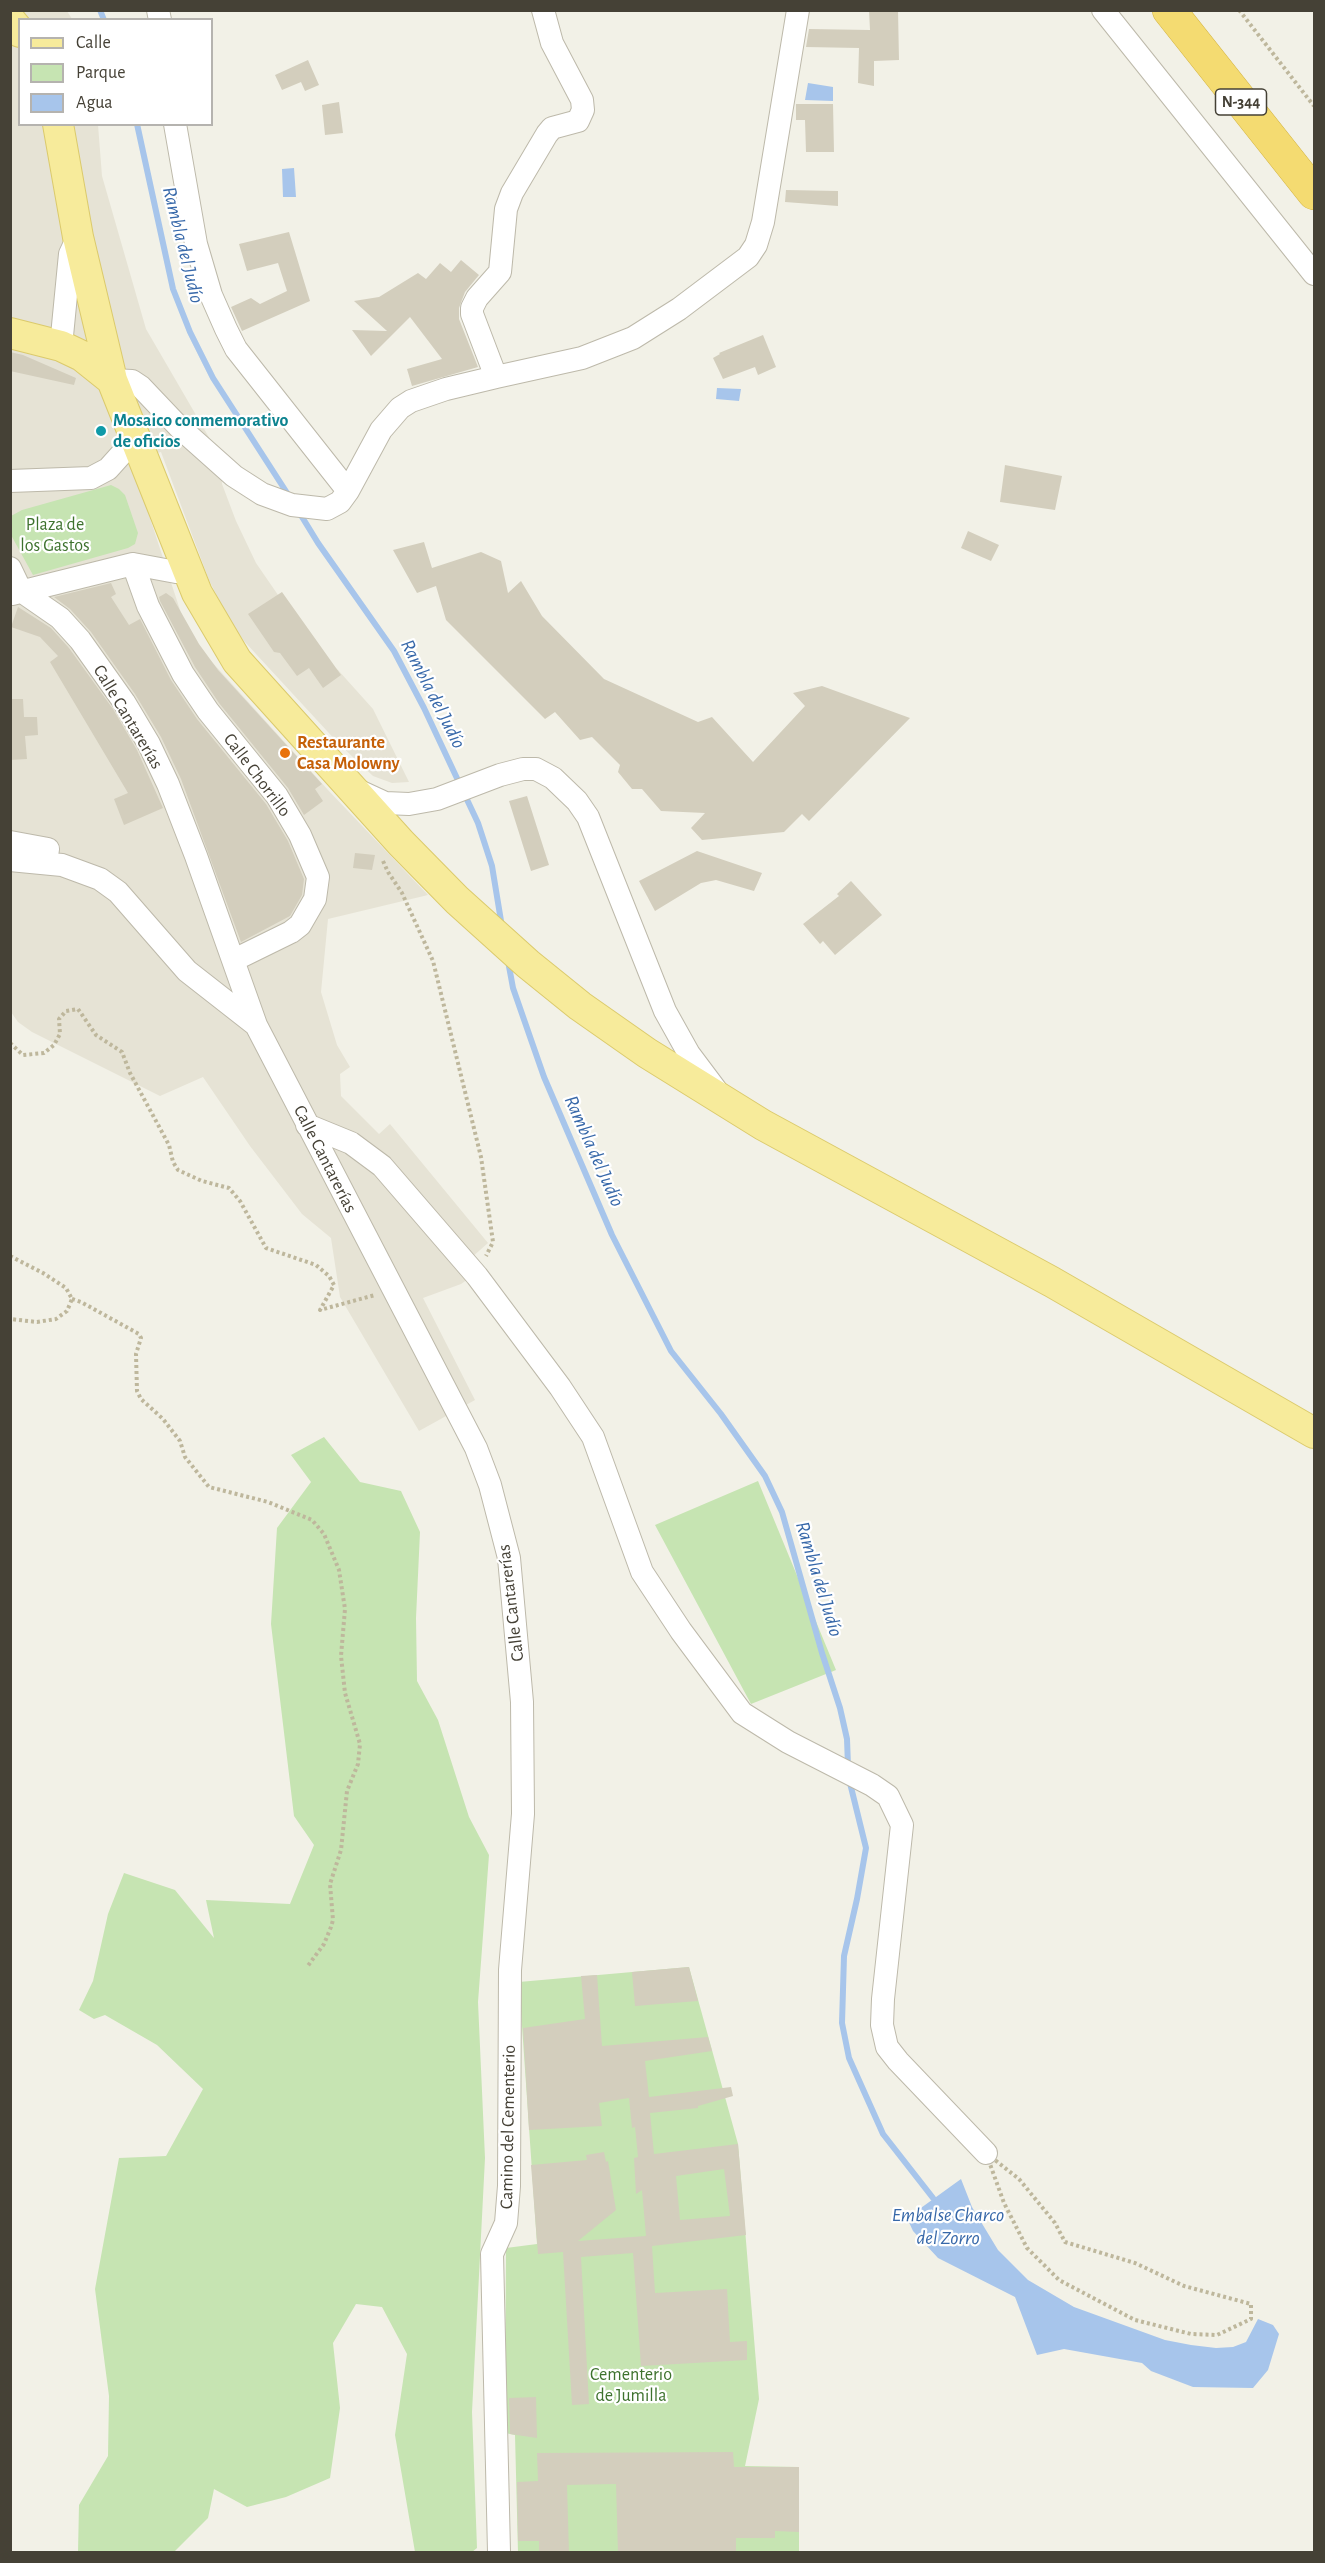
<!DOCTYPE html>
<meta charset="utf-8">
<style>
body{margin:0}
#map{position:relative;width:1325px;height:2563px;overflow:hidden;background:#f2f1e7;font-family:"Alegreya Sans",sans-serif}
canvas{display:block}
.frame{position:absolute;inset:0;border:12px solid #454136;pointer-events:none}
.legend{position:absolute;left:18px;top:18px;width:195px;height:108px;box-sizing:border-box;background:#fff;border:2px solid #b5b3af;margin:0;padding:8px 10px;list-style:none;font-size:18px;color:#454136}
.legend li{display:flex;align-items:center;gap:12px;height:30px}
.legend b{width:30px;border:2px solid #b5b3af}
</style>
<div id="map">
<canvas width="1325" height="2563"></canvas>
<div class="frame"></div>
<ul class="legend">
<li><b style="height:8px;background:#f7eb9b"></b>Calle</li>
<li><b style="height:16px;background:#c6e4b2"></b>Parque</li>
<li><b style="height:16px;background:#a7c5eb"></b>Agua</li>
</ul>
</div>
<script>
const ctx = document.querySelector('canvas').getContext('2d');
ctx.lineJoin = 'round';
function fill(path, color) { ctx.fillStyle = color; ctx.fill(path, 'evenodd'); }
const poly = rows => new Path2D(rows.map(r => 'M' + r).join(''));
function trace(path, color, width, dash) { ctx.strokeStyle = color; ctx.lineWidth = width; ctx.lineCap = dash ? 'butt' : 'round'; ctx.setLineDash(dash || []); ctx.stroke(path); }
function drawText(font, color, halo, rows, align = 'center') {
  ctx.font = font + ' "Alegreya Sans",sans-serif'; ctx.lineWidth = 4.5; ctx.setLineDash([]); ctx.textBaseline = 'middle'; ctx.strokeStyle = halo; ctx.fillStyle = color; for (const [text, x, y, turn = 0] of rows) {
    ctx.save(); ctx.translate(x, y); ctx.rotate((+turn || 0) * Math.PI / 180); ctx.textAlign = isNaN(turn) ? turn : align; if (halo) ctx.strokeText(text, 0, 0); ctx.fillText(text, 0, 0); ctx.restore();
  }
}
const residential = poly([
 [11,11,67,11,72,19,20,20,20,124,98,125,102,176,146,329,221,458,222,484,236,521,256,563,318,653,338,670,373,709,409,782,392,783,373,776,339,744,244,641,229,620,209,580,161,452,131,460,181,613,202,651,328,790,428,895,328,919,321,992,337,1045,350,1067,340,1074,341,1096,379,1134,390,1124,488,1243,463,1265,471,1277,461,1284,423,1298,475,1400,419,1431,340,1297,331,1238,302,1214,250,1146,203,1077,160,1096,32,1032,18,1022,11,1012]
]);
const green = poly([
 [111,485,119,489,125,495,138,533,135,544,128,548,33,575,11,535,11,516,22,510],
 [324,1437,360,1482,401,1491,420,1532,416,1618,417,1681,438,1720,469,1817,489,1855,478,2002,485,2158,472,2412,477,2548,472,2552,415,2552,395,2435,407,2354,382,2307,356,2304,333,2343,340,2408,330,2478,286,2497,247,2507,214,2489,208,2518,174,2552,78,2552,79,2505,108,2456,109,2396,95,2289,119,2158,166,2156,203,2089,157,2045,105,2015,94,2019,79,2010,93,1981,108,1914,124,1873,175,1890,214,1938,206,1900,290,1904,314,1845,294,1816,271,1624,277,1528,311,1482,291,1455],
 [758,1481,836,1670,751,1704,655,1525],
 [689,1967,738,2144,759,2399,745,2466,799,2467,799,2552,518,2552,515,2435,505,2433,506,2248,537,2244,519,1982]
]);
const water = poly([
 [808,83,833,87,833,101,805,100],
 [294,168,296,197,283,197,282,169],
 [717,388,741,389,739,401,716,399],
 [961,2179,972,2207,998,2250,1028,2280,1074,2307,1165,2340,1191,2345,1216,2348,1233,2347,1246,2342,1258,2319,1273,2325,1279,2334,1268,2370,1253,2388,1193,2387,1151,2371,1142,2363,1064,2349,1037,2355,1015,2297,938,2258,913,2231,907,2218]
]);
const stream = poly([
 [100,10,104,20],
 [137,124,173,289,190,332,213,378,289,496],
 [299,512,318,543,394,651,424,708,478,823,492,866,502,927],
 [508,961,513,988,544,1077,612,1235,671,1351,721,1414,765,1476,782,1512,822,1653,840,1708,847,1739,848,1766],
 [849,1779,866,1848,857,1899,844,1956,842,2023,849,2058,883,2134,933,2198]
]);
const building = poly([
 [869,10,898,10,899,60,874,61,874,86,858,83,859,48,806,47,809,29,870,30],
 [308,60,319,85,305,91,301,82,282,90,275,75],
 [339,102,343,133,325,135,322,105],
 [796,104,833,104,834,152,806,152,805,120,796,120],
 [786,190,838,191,838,206,785,202],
 [289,232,310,301,242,331,231,307,251,298,260,304,287,291,278,263,247,271,239,244],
 [461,260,479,275,465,292,459,308,459,319,478,367,412,386,407,369,442,359,410,317,371,356,352,330,387,331,354,301,379,297,418,273,426,279,440,263,451,272],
 [763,335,776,367,758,375,755,367,723,379,713,358,720,354,719,353],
 [10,352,23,355,76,378,74,385,10,371],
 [1005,465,1062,476,1055,510,1000,502],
 [968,531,999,545,991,561,961,548],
 [424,542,432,568,481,552,501,561,508,593,521,581,542,616,604,679,698,722,712,717,753,762,805,706,793,693,822,686,910,718,809,821,802,814,784,832,702,840,691,828,705,813,661,811,642,789,632,789,618,772,620,765,592,737,580,740,555,712,545,719,446,620,436,586,417,593,393,550],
 [111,583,116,594,111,597,129,625,140,619,171,680,197,719,266,804,288,841,304,879,302,895,290,916,241,942,181,779,161,737,135,694,91,632,70,609,54,597],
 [282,592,341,675,323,688,309,668,297,676,280,653,274,652,248,614],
 [166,593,173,598,199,644,218,670,322,784,315,789,323,801,304,815,288,788,219,703,195,667,160,601,159,597],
 [18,607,51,628,69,648,113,709,137,750,163,808,124,825,114,799,128,793,50,662,58,656,40,637,11,627],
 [10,699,23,699,24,717,37,717,38,735,25,736,27,759,10,760],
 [527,796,549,865,531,871,509,801],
 [697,851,762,873,754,891,716,880,701,883,655,911,639,881],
 [355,853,375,855,372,870,353,868],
 [851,881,882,915,835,955,823,941,820,944,803,924,839,896,837,894],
 [689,1967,698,2001,635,2006,632,1972],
 [597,1975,602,2046,708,2037,712,2051,645,2061,649,2097,731,2087,733,2096,698,2106,698,2108,650,2113,654,2154,738,2144,746,2235,652,2246,655,2293,727,2289,730,2342,747,2341,747,2360,641,2366,633,2253,581,2257,589,2404,572,2405,563,2252,538,2254,531,2165,587,2160,586,2155,604,2152,606,2162,608,2161,616,2210,578,2241,646,2236,642,2190,636,2194,634,2158,638,2157,635,2127,632,2128,629,2098,599,2103,602,2126,529,2130,523,2028,585,2019,581,1976],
 [724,2169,730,2216,680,2220,676,2176],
 [536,2397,537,2438,510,2434,509,2398],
 [733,2452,734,2467,799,2467,799,2532,775,2531,775,2538,736,2538,736,2553,618,2553,616,2484,567,2485,569,2553,539,2553,539,2541,518,2541,517,2482,538,2481,537,2453]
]);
const path = poly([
 [1239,10,1314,106],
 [383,861,388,872,402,893,433,961,481,1157,493,1242,486,1256],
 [10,1043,23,1055,44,1053,54,1045,60,1034,59,1019,66,1011,78,1009,96,1035,122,1052,130,1073,169,1145,173,1162,178,1170,202,1181,229,1188,240,1201,266,1248,316,1265,329,1276,334,1285,320,1310,375,1295],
 [10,1256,43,1273,66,1288,72,1299,67,1311,56,1319,37,1322,10,1319],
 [72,1299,81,1302,139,1334,141,1338,136,1354,137,1391,141,1399,163,1419,180,1441,185,1457,209,1487,268,1502,312,1520,324,1534,339,1570,345,1609,341,1656,345,1693,360,1744,358,1764,347,1791,341,1850,330,1884,333,1920,331,1927,324,1944,307,1967],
 [986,2153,1019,2179,1055,2223,1065,2242,1135,2263,1184,2286,1251,2304,1251,2319,1217,2335,1191,2334,1135,2320,1059,2280,1027,2248,1004,2203,986,2153]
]);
const minor = poly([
 [158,10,160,20],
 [543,10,552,43,582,100,583,110,578,121,552,128,547,134,512,193,506,209,500,272,477,298,472,308,472,314,496,377,582,358,633,338,679,309,748,257,756,245,763,222,798,10],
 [1103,10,1314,274],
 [61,346,70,254,78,237],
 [112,380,132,381,141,387,179,427,234,476,262,494,292,505,327,509,340,502,348,491,236,349,226,329,211,295,196,244,175,124],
 [10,481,91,478,108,469,135,439],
 [348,491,381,430,400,408,411,401,446,389,496,377],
 [133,564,148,606,183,674,208,711,277,796,300,835,318,877,315,899,300,925,291,932,234,960],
 [10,568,21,591,60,618,80,640,124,702,149,744,168,784,196,856,256,1025,476,1448,490,1485,509,1558,522,1702,523,1814,510,1970,509,2186,506,2223,492,2254,499,2552],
 [12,594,133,564,176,572,187,570],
 [359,791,385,803,409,804,437,799,500,775,523,769,536,769,553,778,577,801,588,817,665,1011,689,1054,716,1090],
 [10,842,48,849,46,863],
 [10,860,62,865,100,879,118,892,187,971,256,1025],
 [307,1125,351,1143,382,1166,477,1276,560,1387,593,1437,642,1572,681,1631,742,1713,788,1742,872,1785,888,1796,902,1825,883,1999,882,2025,887,2047,898,2061,986,2153]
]);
const major = poly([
 [10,20,20,32],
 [58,124,78,237,112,380,197,593,237,661,401,843,457,900,528,964,580,1006,647,1053,763,1125,1052,1282,1314,1433],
 [10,333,61,346,82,356,112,380]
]);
const highway = poly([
 [1169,10,1314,193]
]);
const markers = [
 [101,431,6,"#0f9aa8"],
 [285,753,6,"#e8710a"]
];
const shields = [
 [1241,102,51]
];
const shieldNames = [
 ["N-344",1241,102]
];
const cultureNames = [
 ["Mosaico conmemorativo",113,421],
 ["de oficios",113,442]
];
const parkNames = [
 ["Plaza de",55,525],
 ["los Gastos",55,546],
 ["Cementerio",631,2375],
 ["de Jumilla",631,2396]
];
const streetNames = [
 ["Calle Cantarerías",128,717,59],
 ["Calle Chorrillo",257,775,53],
 ["Calle Cantarerías",325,1159,63],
 ["Calle Cantarerías",511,1603,-97],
 ["Camino del Cementerio",508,2127,-89]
];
const foodNames = [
 ["Restaurante",297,743],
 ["Casa Molowny",297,764]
];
const waterNames = [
 ["Rambla del Judío",183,245,76],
 ["Rambla del Judío",433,694,63],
 ["Rambla del Judío",594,1151,66],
 ["Rambla del Judío",819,1579,73],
 ["Embalse Charco",948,2215],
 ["del Zorro",948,2238]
];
fill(residential, '#e6e3d5');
fill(green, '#c6e4b2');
fill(water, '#a7c5eb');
trace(stream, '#a7c5eb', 6);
fill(building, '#d3cebd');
trace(minor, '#bdb9aa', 24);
trace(major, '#dbca6c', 32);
trace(highway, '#d2b241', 34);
trace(path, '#beb79c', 4, [3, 3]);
trace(minor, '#fff', 22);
trace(major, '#f7eb9b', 30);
trace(highway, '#f4db71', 33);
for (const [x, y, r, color] of markers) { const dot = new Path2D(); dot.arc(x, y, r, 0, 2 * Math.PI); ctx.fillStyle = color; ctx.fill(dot); trace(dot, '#fff', 2); }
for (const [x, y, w] of shields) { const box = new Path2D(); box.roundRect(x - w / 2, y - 13, w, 26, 4.5); ctx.fillStyle = '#fff'; ctx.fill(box); trace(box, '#454136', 1.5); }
drawText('bold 16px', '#454136', null, shieldNames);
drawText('bold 18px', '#0d838f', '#fff', cultureNames, 'left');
drawText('18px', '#3e722e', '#fff', parkNames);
drawText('18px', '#454136', '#fff', streetNames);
drawText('bold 18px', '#c56008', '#fff', foodNames, 'left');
drawText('italic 20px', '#3768a9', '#fff', waterNames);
</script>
